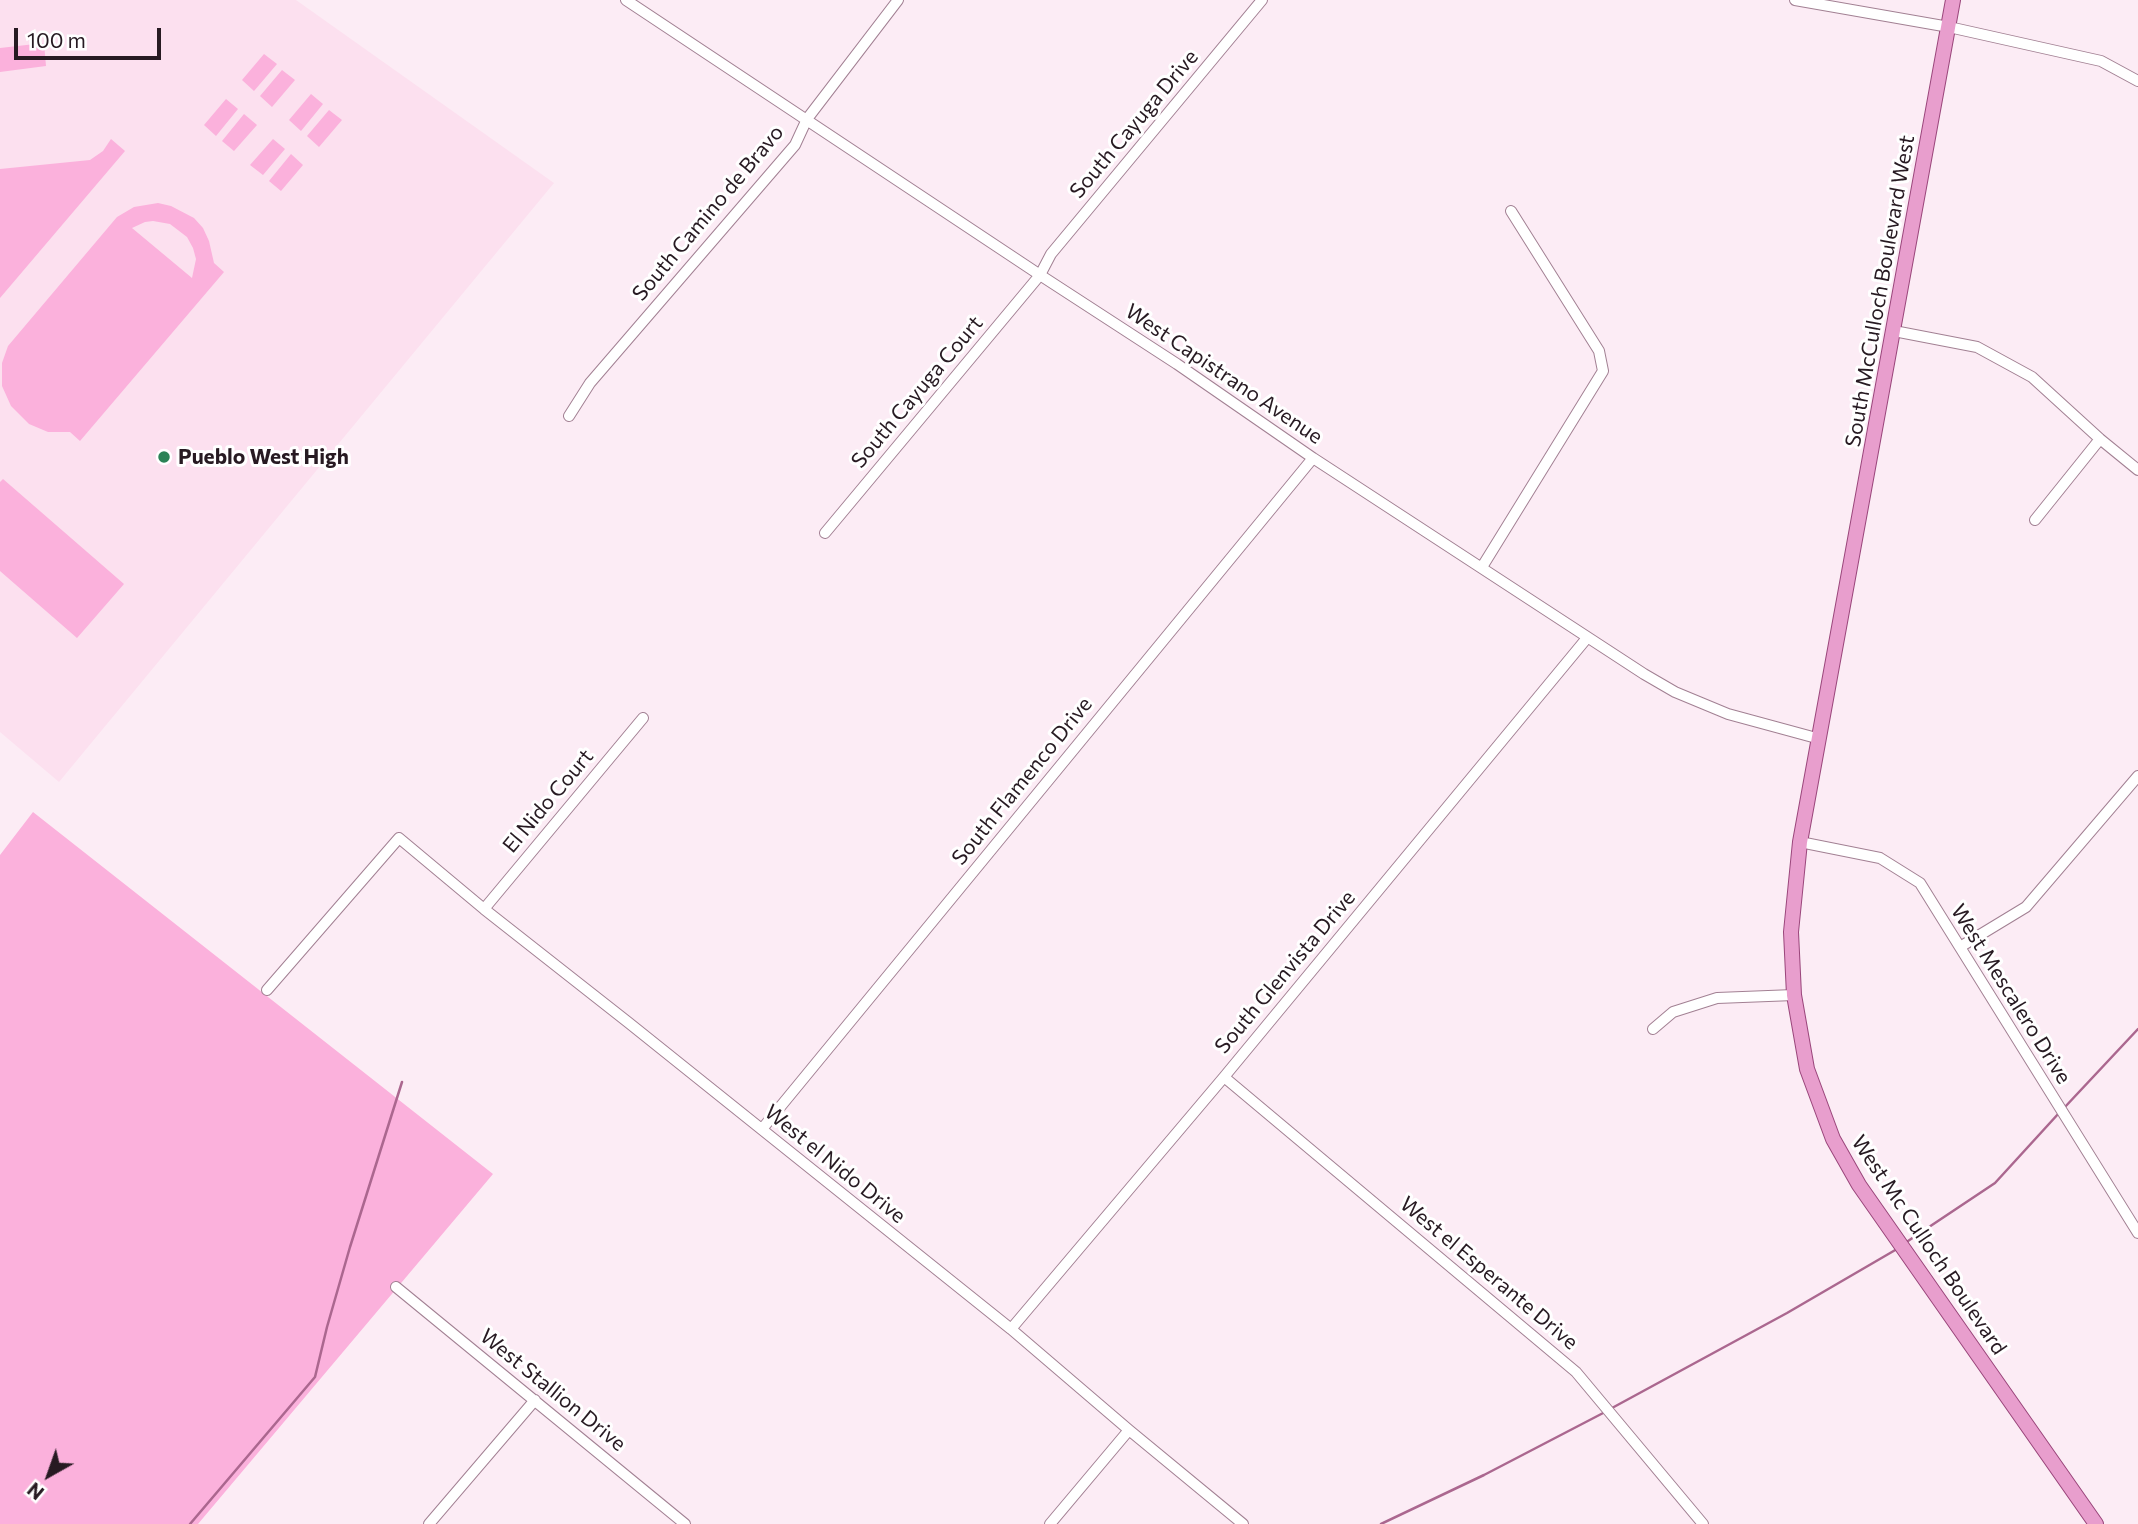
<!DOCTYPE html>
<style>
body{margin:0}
#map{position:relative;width:2138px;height:1524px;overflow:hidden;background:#fcecf5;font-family:Commissioner,sans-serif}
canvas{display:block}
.north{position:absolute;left:14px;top:1440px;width:70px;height:70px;-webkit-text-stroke:5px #fff;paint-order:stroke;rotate:220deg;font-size:19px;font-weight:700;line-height:28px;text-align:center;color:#271a22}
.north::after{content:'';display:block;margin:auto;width:24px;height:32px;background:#271a22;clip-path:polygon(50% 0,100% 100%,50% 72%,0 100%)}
.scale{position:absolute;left:14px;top:28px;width:147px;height:32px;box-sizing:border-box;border:4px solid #271a22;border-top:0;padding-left:9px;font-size:21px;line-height:24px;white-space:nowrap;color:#271a22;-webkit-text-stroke:5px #fff;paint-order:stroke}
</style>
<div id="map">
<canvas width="2138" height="1524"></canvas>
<div class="north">N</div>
<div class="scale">100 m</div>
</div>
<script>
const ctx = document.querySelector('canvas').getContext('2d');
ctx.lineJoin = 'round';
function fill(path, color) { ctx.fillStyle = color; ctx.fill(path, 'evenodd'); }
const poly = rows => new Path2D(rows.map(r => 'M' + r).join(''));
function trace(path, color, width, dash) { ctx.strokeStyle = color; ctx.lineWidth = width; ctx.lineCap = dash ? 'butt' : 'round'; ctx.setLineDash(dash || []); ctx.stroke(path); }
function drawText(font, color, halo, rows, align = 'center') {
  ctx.font = font + ' Commissioner,sans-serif'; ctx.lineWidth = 6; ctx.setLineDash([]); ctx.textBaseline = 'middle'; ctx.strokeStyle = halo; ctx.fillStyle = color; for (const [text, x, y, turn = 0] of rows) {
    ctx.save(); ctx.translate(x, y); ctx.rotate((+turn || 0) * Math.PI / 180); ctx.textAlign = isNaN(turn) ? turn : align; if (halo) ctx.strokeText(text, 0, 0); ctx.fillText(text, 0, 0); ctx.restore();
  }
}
const built = poly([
 [0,0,296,0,554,183,59,782,0,732]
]);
const green = poly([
 [44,43,46,66,0,72,0,48],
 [264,54,277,64,254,91,242,80],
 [282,70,295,80,272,107,260,96],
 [311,94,323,104,301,131,289,120],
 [226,99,238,109,216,136,204,125],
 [329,110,342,120,319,147,307,136],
 [244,114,257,125,234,151,222,141],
 [111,139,125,151,0,298,0,169,90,160,103,151],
 [273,139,285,149,263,175,250,165],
 [291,154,303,165,281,191,269,181],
 [158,203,171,206,194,218,203,228,209,241,214,263,224,272,80,441,70,432,48,432,29,424,11,406,2,386,2,363,8,346,117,217,134,207],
 [153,221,170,224,187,237,193,248,196,259,192,278,132,228,145,222],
 [3,479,124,584,77,638,0,571,0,482],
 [33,812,493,1174,198,1524,0,1524,0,855]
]);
const stream = poly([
 [2064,1108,2138,1029],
 [1905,1243,1995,1183,2059,1113],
 [1612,1408,1787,1313,1897,1249],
 [190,1524,315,1377,327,1327,350,1247,402,1082],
 [1381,1524,1484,1475,1607,1411]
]);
const minor = poly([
 [626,0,1040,275,1177,364,1313,458,1644,674,1675,692,1728,714,1820,739],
 [1795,0,1949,27,2101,61,2138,81],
 [1894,331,1977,347,2032,377,2100,439,2138,470],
 [569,416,590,383,795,145,807,119,898,0],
 [2035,520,2100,439],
 [825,533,1040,275,1051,254,1262,0],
 [1482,567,1603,371,1599,351,1511,211],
 [1800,842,1880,858,1920,883,2138,1233],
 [484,909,643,718],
 [1960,947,2026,907,2138,776],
 [267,990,399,838,484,909,629,1023,1011,1329,1129,1430,1243,1524],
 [1653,1029,1673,1012,1717,998,1794,995],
 [1224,1077,1576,1372,1703,1524],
 [762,1129,1313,458],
 [396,1287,685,1524],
 [1011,1329,1224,1077,1587,638],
 [429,1524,535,1400],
 [1050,1524,1129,1430]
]);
const major = poly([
 [1953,0,1800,842,1791,932,1794,995,1807,1069,1833,1139,1859,1185,2096,1524]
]);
const markers = [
 [164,457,7,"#2b8256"]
];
const streetNames = [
 ["South Cayuga Drive",1134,124,-50],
 ["South Camino de Bravo",708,213,-50],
 ["South McCulloch Boulevard West",1880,291,-80],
 ["West Capistrano Avenue",1224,374,34],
 ["South Cayuga Court",917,392,-50],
 ["South Flamenco Drive",1022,781,-51],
 ["El Nido Court",548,801,-50],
 ["South Glenvista Drive",1285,972,-50],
 ["West Mescalero Drive",2011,994,58],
 ["West el Nido Drive",835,1164,39],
 ["West Mc Culloch Boulevard",1929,1245,56],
 ["West el Esperante Drive",1489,1273,40],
 ["West Stallion Drive",553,1390,39]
];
const poiNames = [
 ["Pueblo West High",178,457]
];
fill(built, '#fce0ef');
fill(green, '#fbb1dc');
trace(stream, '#ab678f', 2.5);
trace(minor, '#a28093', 12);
trace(major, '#9a467b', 16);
trace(minor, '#fff', 10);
trace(major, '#e89ecd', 14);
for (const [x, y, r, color] of markers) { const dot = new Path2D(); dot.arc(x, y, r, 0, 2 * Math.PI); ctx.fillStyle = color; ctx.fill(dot); trace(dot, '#fff', 2.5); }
drawText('21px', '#271a22', '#fff', streetNames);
drawText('bold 21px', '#271a22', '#fff', poiNames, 'left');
</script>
